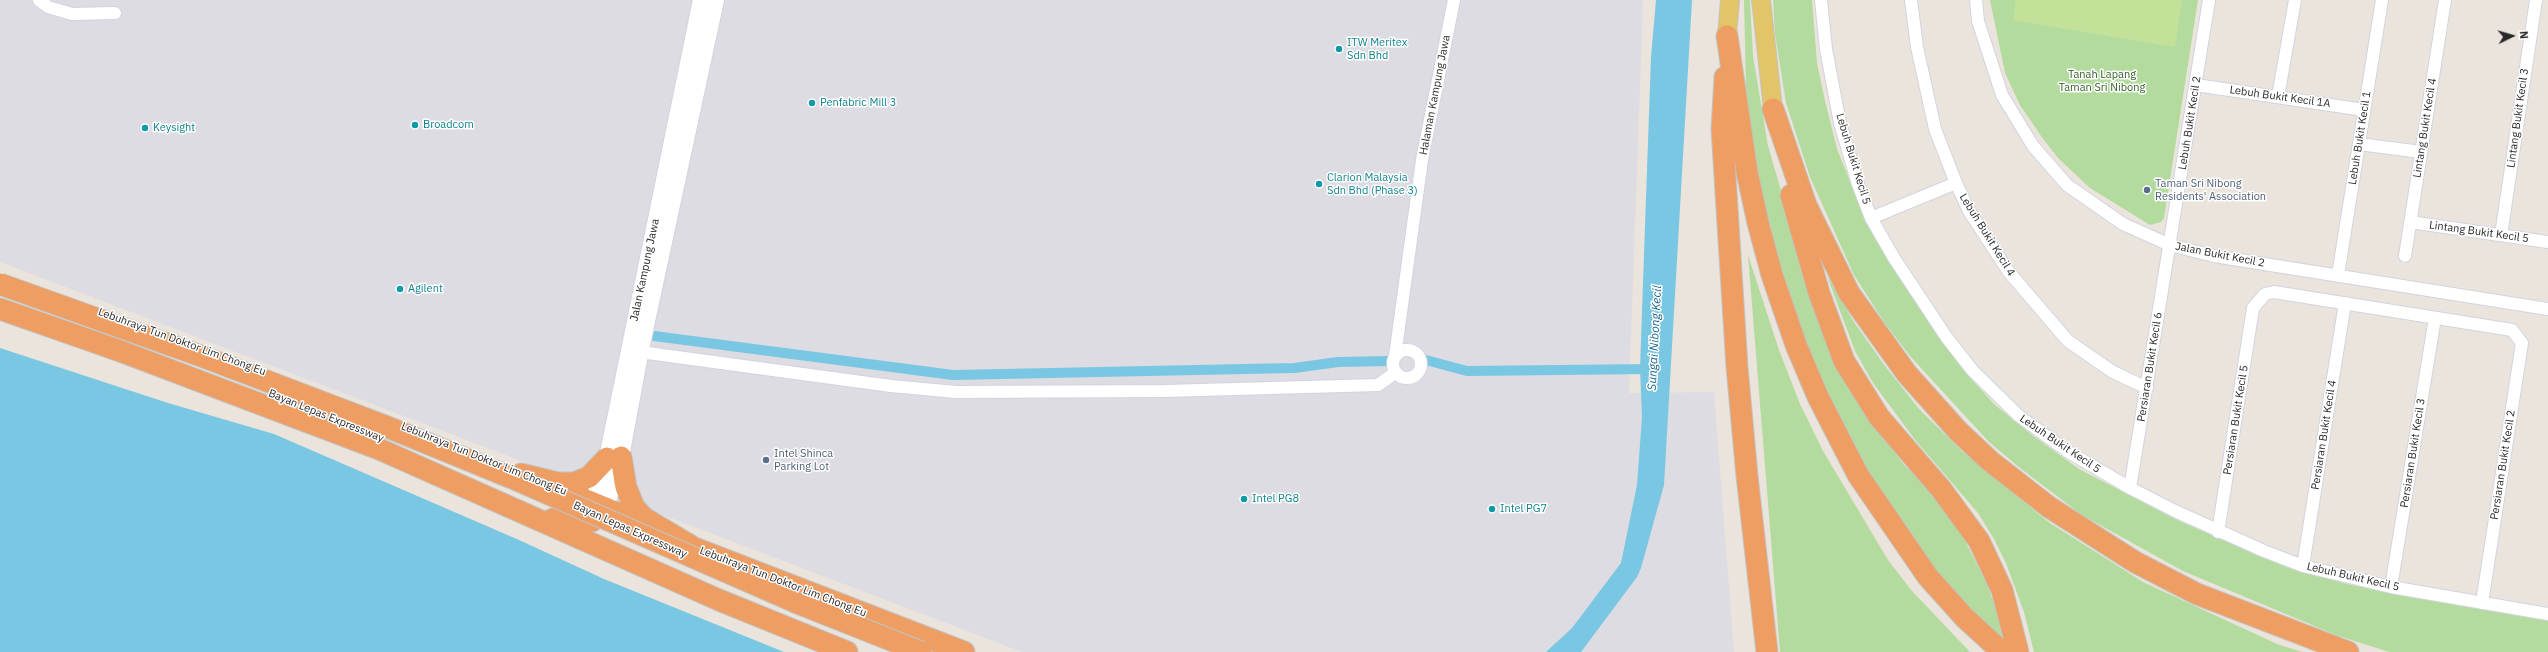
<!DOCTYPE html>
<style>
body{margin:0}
#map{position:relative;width:2548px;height:652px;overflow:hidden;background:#eae4dc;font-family:"IBM Plex Sans",sans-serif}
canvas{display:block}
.north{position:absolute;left:2492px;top:16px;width:40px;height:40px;-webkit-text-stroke:3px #fff;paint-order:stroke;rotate:85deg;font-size:11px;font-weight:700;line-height:16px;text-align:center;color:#292929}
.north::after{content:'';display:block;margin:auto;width:14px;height:18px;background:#292929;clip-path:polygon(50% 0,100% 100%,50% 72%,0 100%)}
</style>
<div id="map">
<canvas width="2548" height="652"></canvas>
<div class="north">N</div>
</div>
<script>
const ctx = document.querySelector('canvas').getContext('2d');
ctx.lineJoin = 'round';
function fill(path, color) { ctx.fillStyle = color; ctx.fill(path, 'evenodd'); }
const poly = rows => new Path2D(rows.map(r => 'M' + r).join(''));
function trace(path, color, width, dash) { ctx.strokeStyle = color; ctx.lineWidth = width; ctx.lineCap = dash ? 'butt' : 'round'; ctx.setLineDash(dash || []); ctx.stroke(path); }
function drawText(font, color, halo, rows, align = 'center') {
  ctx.font = font + ' "IBM Plex Sans",sans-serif'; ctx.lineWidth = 3; ctx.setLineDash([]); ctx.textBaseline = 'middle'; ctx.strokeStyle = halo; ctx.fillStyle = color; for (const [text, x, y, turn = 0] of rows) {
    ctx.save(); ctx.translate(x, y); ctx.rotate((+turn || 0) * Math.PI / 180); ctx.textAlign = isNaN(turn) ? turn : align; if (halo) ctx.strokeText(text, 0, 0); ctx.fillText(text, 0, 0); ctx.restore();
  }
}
const industrial = poly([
 [0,0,1643,0,1629,393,1714,392,1734,652,1022,652,0,262]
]);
const green = poly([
 [1744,0,1750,0,1753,56,1768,146,1823,335,1837,369,1859,406,1905,466,1922,482,1959,529,1987,584,1996,609,2005,651,1946,589,1850,446,1803,337,1770,237,1751,142,1746,89],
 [1773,0,1812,0,1817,63,1825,101,1837,149,1867,223,1887,259,1933,328,1964,371,1995,405,2032,435,2079,469,2181,522,2291,569,2351,585,2548,620,2548,652,2389,652,2336,635,2183,571,2082,515,2020,468,1989,442,1910,356,1884,322,1854,275,1810,177,1786,103,1775,34],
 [1990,0,2198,0,2164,218,2161,222,2150,225,2090,188,2058,158,2041,136,2020,105,2005,73],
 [1748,255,1779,350,1800,404,1823,451,1888,560,1912,591,1970,652,1780,652],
 [1827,276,1854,322,1885,366,1920,410,1964,453,2050,523,2143,582,2277,644,2302,652,2034,652,2024,612,2006,563,1994,539,1978,513,1916,441,1873,383,1855,351]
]);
const pitch = poly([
 [2016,0,2182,0,2175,47,2013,20]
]);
const water = poly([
 [1656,0,1692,0,1664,485,1641,568,1637,577,1581,652,1546,652,1572,628,1621,563,1637,485,1642,417,1640,368,1651,57],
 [0,348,168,403,274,434,519,540,604,579,784,652,0,652]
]);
const canal = poly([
 [654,336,953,375,1294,368,1338,362,1391,361],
 [1422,359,1467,371,1652,369]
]);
const street = poly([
 [39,0,48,7,72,14,115,13],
 [1821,0,1826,49,1840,123,1858,184,1871,218,1894,258,1947,338,1973,371,2019,416,2067,451,2130,488,2175,511,2264,551,2303,566,2391,587,2548,614],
 [1911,0,1917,47,1935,129,1956,183,1969,211,2008,271,2068,341,2113,372,2147,388],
 [1976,0,1978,21,2002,95,2033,146,2067,185,2123,224,2170,245,2214,256,2548,309],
 [2196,85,2364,110],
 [2278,97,2295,0],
 [2359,144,2421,152],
 [1871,218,1956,183],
 [2410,222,2548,242],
 [2501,235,2536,0],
 [2405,256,2445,0],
 [2338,275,2382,0],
 '1393 364a14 14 0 1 1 28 0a14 14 0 1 1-28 0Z',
 [640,352,891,386,956,392,1165,391,1378,385,1395,373],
 [1395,356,1422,160,1454,0],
 [2130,488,2209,0],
 [2218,532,2253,308,2265,294,2274,292,2512,330,2522,343,2482,603],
 [2303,566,2345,303],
 [2391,587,2435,318]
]);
const secondary = poly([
 [606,508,621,457,641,349,716,0],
 [589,514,607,458,701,0]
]);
const primary = poly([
 [1761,0,1773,109],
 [1727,36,1730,0]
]);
const highway = poly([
 [1727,36,1747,172,1758,223,1772,275,1796,345,1818,397,1858,475,1928,577,1965,618,2002,652],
 [1725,77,1722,129,1737,367,1747,476,1767,652],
 [1773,109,1806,205,1849,293,1907,374,1958,431,1990,461,2049,507,2135,562,2197,594,2348,652],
 [1791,195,1819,293,1844,361,1879,417,1941,489,1979,541,2002,590,2018,652],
 [0,309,120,351,379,449,719,600,847,652],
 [621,457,626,487,634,507,644,518,691,546],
 [521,474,558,483,574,483,589,477,607,458],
 [564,491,622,515],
 [553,519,574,523,592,521,606,508],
 [692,547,964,652]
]);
const highwayBridge = poly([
 [0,284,201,356,385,426,512,478,795,602,921,652]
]);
const markers = [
 [1339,49,4,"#0f9aa8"],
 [812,103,4,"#0f9aa8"],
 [415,125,4,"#0f9aa8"],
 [145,128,4,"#0f9aa8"],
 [1319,184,4,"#0f9aa8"],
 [2147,190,4,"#5c6f8a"],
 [400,289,4,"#0f9aa8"],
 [766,460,4,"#5c6f8a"],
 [1244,499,4,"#0f9aa8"],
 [1492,509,4,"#0f9aa8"]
];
const cultureNames = [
 ["ITW Meritex",1347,43],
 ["Sdn Bhd",1347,56],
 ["Penfabric Mill 3",820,103],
 ["Broadcom",423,125],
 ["Keysight",153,128],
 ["Clarion Malaysia",1327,178],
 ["Sdn Bhd (Phase 3)",1327,191],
 ["Agilent",408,289],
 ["Intel PG8",1252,499],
 ["Intel PG7",1500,509]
];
const parkNames = [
 ["Tanah Lapang",2102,75],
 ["Taman Sri Nibong",2102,88]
];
const streetNames = [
 ["Halaman Kampung Jawa",1435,95,-79],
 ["Lebuh Bukit Kecil 1A",2280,97,8],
 ["Lintang Bukit Kecil 3",2518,118,-82],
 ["Lebuh Bukit Kecil 2",2190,123,-81],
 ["Lintang Bukit Kecil 4",2425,128,-81],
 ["Lebuh Bukit Kecil 1",2360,138,-81],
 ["Lebuh Bukit Kecil 5",1853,159,73],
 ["Lintang Bukit Kecil 5",2479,232,8],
 ["Lebuh Bukit Kecil 4",1987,235,58],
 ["Jalan Bukit Kecil 2",2220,255,11],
 ["Jalan Kampung Jawa",645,270,-78],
 ["Lebuhraya Tun Doktor Lim Chong Eu",182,342,20],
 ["Persiaran Bukit Kecil 6",2150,367,-81],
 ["Bayan Lepas Expressway",326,416,22],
 ["Persiaran Bukit Kecil 5",2236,420,-81],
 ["Persiaran Bukit Kecil 4",2324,435,-81],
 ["Lebuh Bukit Kecil 5",2060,444,34],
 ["Persiaran Bukit Kecil 3",2413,453,-81],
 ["Lebuhraya Tun Doktor Lim Chong Eu",484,459,22],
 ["Persiaran Bukit Kecil 2",2503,465,-81],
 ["Bayan Lepas Expressway",630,530,24],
 ["Lebuh Bukit Kecil 5",2353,577,13],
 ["Lebuhraya Tun Doktor Lim Chong Eu",783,582,21]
];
const serviceNames = [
 ["Taman Sri Nibong",2155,184],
 ["Residents' Association",2155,197],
 ["Intel Shinca",774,454],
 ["Parking Lot",774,467]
];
const waterNames = [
 ["Sungai Nibong Kecil",1655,338,-87]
];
fill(industrial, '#dedce3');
fill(green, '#b3db9e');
fill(pitch, '#c4e19a');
fill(water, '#79c7e2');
trace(canal, '#79c7e2', 10);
trace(street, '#d1d4e0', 14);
trace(secondary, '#d1d4e0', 18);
trace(primary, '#c3c3c3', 20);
trace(highway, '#c3c3c3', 23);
trace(street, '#fff', 12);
trace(secondary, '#fff', 16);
trace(primary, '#e2c569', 18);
trace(highway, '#ee9e63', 21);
trace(highwayBridge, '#c3c3c3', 23, []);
trace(highwayBridge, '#ee9e63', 21);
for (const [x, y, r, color] of markers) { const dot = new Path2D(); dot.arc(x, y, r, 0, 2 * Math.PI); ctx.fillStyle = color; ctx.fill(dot); trace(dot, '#fff', 1.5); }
drawText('11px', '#0d838f', '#fff', cultureNames, 'left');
drawText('11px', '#2e5e21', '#fff', parkNames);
drawText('11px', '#292929', '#fff', streetNames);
drawText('11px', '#4e5e75', '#fff', serviceNames, 'left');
drawText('italic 12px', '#1a658b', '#fff', waterNames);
</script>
